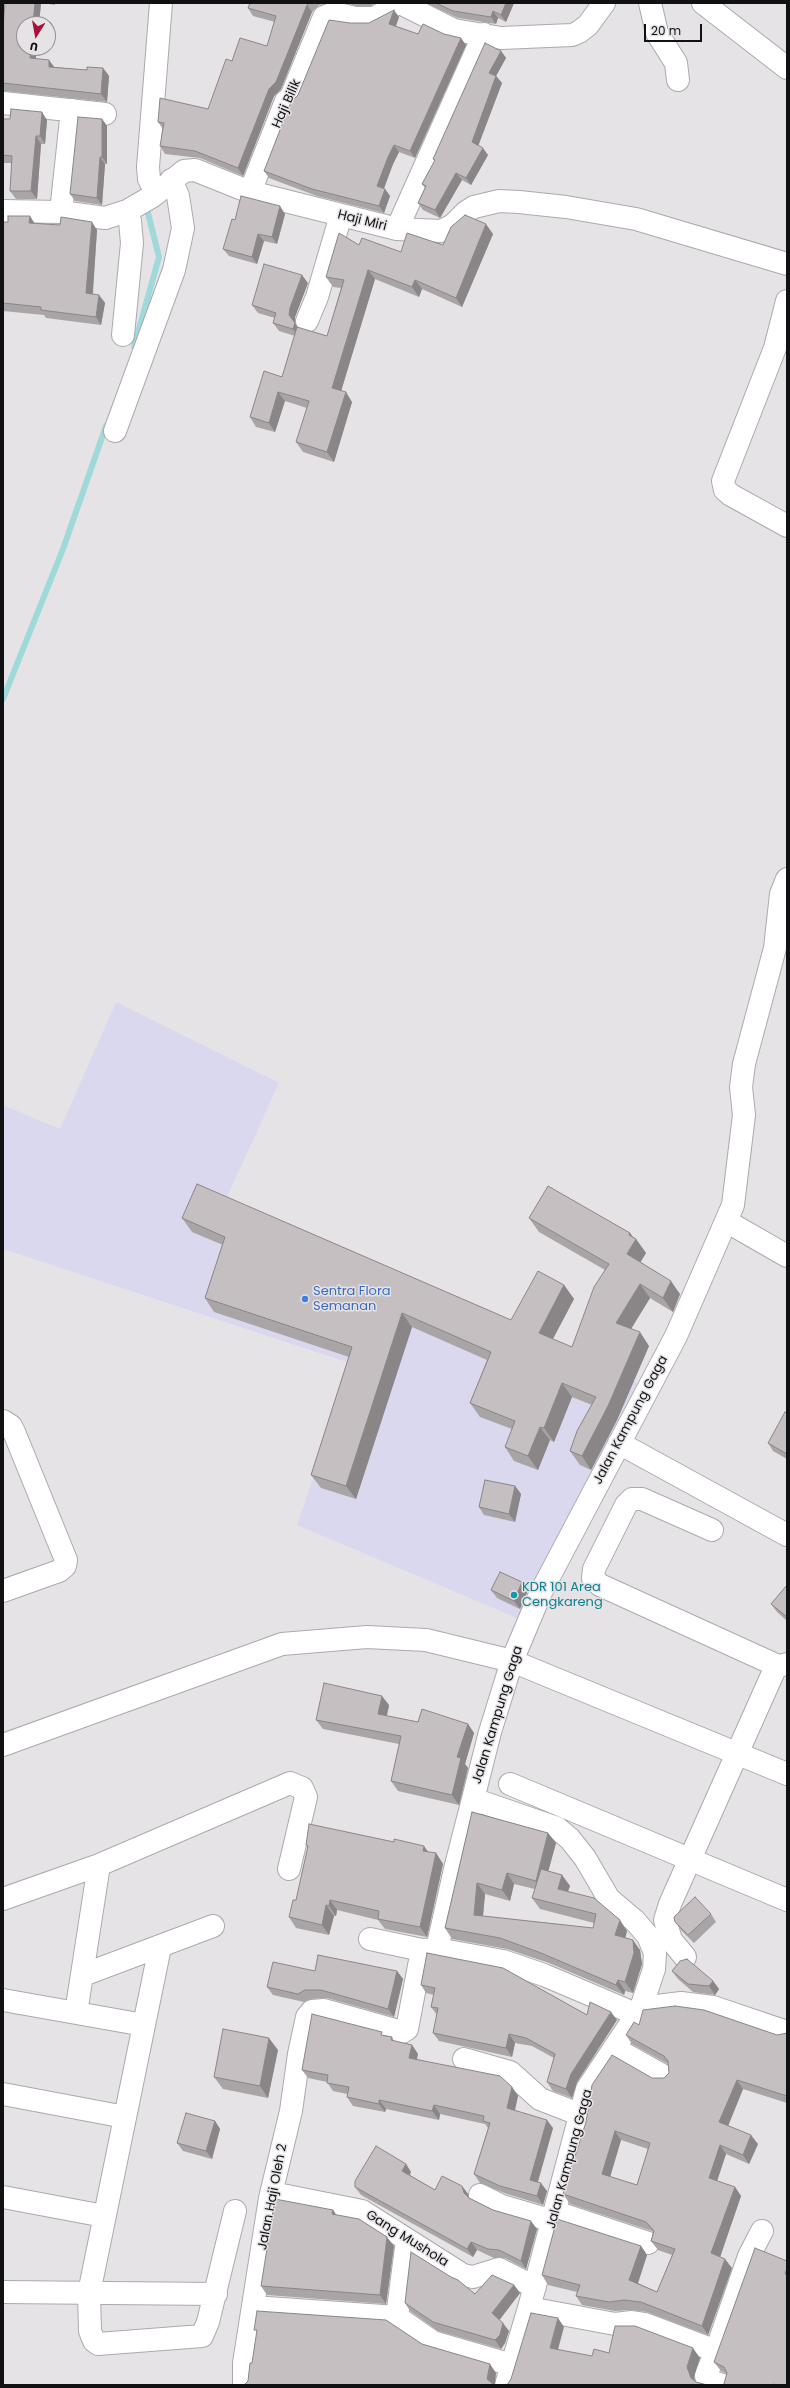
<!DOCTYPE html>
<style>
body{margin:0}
#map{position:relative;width:790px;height:2388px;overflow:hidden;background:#e6e3e7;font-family:Poppins,sans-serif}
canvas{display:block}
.frame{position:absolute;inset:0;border:4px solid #111012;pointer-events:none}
.north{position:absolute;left:16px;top:16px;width:40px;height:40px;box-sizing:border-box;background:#e6e3e7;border:1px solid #918f92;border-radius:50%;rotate:191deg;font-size:11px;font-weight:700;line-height:16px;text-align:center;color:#111012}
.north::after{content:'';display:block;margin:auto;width:14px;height:18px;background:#a81038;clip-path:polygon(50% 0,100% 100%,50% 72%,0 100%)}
.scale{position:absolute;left:644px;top:24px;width:58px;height:18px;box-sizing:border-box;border:2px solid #111012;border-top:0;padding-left:5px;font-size:12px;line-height:14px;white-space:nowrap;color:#111012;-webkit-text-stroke:3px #e6e3e7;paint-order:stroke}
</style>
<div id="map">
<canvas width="790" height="2388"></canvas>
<div class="frame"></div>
<div class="north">U</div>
<div class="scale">20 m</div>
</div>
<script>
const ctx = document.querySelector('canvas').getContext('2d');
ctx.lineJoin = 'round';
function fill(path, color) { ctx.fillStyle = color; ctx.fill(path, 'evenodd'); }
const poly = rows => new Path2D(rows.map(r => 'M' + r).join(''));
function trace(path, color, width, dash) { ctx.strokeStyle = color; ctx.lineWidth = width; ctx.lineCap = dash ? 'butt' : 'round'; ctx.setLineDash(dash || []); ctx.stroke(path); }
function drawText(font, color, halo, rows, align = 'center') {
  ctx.font = font + ' Poppins,sans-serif'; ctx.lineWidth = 3; ctx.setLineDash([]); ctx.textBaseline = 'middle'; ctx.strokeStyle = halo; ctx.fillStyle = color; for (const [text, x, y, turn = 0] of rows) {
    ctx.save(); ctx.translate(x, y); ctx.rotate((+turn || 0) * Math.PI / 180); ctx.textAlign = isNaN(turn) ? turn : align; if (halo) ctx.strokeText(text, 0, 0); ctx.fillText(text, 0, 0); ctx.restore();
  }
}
const commercial = poly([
 [116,1002,279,1083,227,1197,644,1386,521,1622,517,1618,297,1525,353,1364,3,1249,3,1105,60,1129]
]);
const stream = poly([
 [134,347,159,257,146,205],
 [3,699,63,549,106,426]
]);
const minor = poly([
 [400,3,454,30,501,38,572,35,579,32,588,25,604,3],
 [650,3,657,33,676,63,678,80],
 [703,3,787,68],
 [3,103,105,114],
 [250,192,286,101,291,97,324,17,334,13,355,18,374,18,388,10,396,3],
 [156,193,149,179,148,167,161,3],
 [3,211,61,212,105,218,127,211,153,196,184,171,195,170,250,192,397,229,441,231,453,225,466,212,474,207,499,201,519,202,566,207,636,219,787,264],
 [61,212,72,110],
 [397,229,484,34],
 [787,301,775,348,723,481,725,490,731,495,787,526],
 [307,321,317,297,341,215],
 [123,335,132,243,130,221,127,211],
 [115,431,174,270,183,228,178,196,171,180],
 [726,1221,787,1256],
 [3,1421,11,1426,14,1432,66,1560,65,1566,59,1571,3,1591],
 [619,1443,787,1535],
 [712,1530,642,1499,632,1499,626,1505,594,1569,593,1578,600,1585,778,1666],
 [3,1745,282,1644,367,1637,426,1640,512,1661,787,1774],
 [510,1784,787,1900],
 [3,1899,99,1865,290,1783,302,1788,306,1797,289,1869],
 [370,1939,422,1950],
 [160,1947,89,2293,90,2331,94,2341,98,2344,202,2336,208,2322,235,2211],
 [437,1949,456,1865,473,1799],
 [685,1957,671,1940,665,1920,670,1904,773,1673,776,1667,787,1664],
 [83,1975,213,1926],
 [3,2000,144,2025],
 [641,2008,681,2003,713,2007,787,2032],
 [76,2013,99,1865],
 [614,2048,664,2076],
 [464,2059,510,2072,540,2099,581,2115],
 [3,2094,125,2117],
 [272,2193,362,2211,463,2275,473,2277,499,2269,535,2287],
 [480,2195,502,2206,553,2221],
 [3,2197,104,2216],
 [555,2212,648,2243],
 [3,2292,216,2294],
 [253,2307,397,2317,433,2342,512,2365],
 [529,2308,615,2324,632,2322,645,2324,716,2351,706,2375,707,2380,722,2385],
 [397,2317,407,2240],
 [716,2351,749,2256,762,2231],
 [244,2385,244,2363,270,2198,291,2111,299,2054,307,2017,312,2011,324,2010,402,2032,407,2029,422,1950,437,1949,503,1961,544,1975,638,2015],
 [506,2385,529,2308,587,2089,641,2008,654,1969,655,1953,648,1936,635,1921,609,1899,585,1858,570,1839,557,1828,473,1799,490,1732,512,1661,541,1592,676,1336,733,1205,744,1115,741,1087,744,1064,775,948,781,894,787,879]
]);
const wall = poly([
 [41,3,39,24,24,24,36,59,54,67,87,70,103,68,109,76,107,102,4,91,3,91,3,26],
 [43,3,55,3,55,5],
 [250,3,328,3,319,5,312,12,281,89,274,96,243,176,200,158,165,154,160,146,163,129,158,122,208,109,232,61,267,46,275,22,253,16,248,8],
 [346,3,374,3,371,6,356,6],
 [426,3,514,3,506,22,498,18,496,24,458,18],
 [399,17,396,26,418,34,466,45,415,158,399,152,393,164,384,189,385,189,390,196,384,213,317,196,269,178,264,171,298,95,350,23,369,23],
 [501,51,506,58,496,76,502,83,478,146,488,155,471,185,462,180,440,218,423,210,418,203,425,188,422,184,435,161,433,159],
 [3,119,47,120,45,144,41,144,37,199,16,199,10,191,12,163,3,163],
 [102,119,107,126,107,164,105,164,102,205,75,201,70,194],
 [285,214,277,244,264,241,257,264,229,256,223,249,235,220],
 [3,222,35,223,97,230,93,294,99,295,105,303,101,325,46,318,44,315,3,311],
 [493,234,462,307,422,289,419,297,375,279,341,391,352,402,334,462,303,452,296,442,307,408,285,401,275,432,256,427,250,417,282,377,295,336,279,331,273,323,275,318,258,313,252,305,308,283,295,317,295,323,298,328,327,336,341,288,333,287,326,277,359,245,401,252,443,245],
 [182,1218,511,1320,564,1285,574,1299,553,1339,572,1347,605,1270,539,1232,529,1218,630,1233,633,1238,636,1239,646,1253,640,1262,680,1294,673,1312,650,1298,631,1329,649,1346,617,1420,591,1470,580,1465,570,1451,592,1405,572,1397,554,1442,550,1440,538,1470,514,1461,505,1447,512,1429,480,1417,470,1403,487,1360,412,1327,356,1499,321,1488,311,1475,349,1357,214,1312,205,1298,223,1245,192,1232],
 [787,1413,787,1459,773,1451,768,1443],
 [515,1486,521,1494,515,1522,484,1515,479,1507],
 [522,1582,528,1590,520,1609,497,1598,491,1590],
 [787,1585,787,1621,777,1612,771,1604],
 [389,1705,387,1716,418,1722,468,1724,474,1733,465,1764,468,1768,459,1805,398,1791,391,1781,399,1744,323,1729,316,1720],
 [472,1812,548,1833,556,1843,548,1871,562,1875,570,1886,568,1891,627,1931,625,1938,640,1950,642,1964,633,1993,625,1991,624,1995,549,1963,507,1949,452,1939,445,1928],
 [514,1884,535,1889,532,1898,540,1909,594,1923,593,1928,483,1916,485,1894,510,1901],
 [306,1845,429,1852,436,1853,443,1864,427,1937,385,1929,378,1920,337,1910,336,1916,334,1916,329,1935,296,1928,289,1917,296,1900,308,1848],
 [711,1914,716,1922,694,1943,681,1930,675,1922],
 [315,1971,397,1971,403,1979,394,2017,327,1998,311,1999,304,2002,273,1995,267,1987],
 [672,1971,713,1981,719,1989,715,1995,693,1992,678,1979],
 [421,1985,587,2015,617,2020,577,2082,572,2098,553,2091,547,2082,554,2058,532,2046,515,2043,512,2057,439,2041,433,2033,437,2015,431,2007,434,1995,426,1993],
 [639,2025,777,2035,787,2033,787,2103,743,2089,728,2126,758,2144,749,2164,726,2154,717,2181,735,2187,741,2196,720,2257,732,2268,708,2335,647,2312,631,2310,615,2311,582,2305,576,2296,577,2292,548,2285,542,2275,641,2246,647,2255,638,2283,657,2292,672,2255,658,2250,651,2241,653,2232,652,2231,570,2204,563,2194,652,2078,664,2078,669,2073,668,2064,632,2044,626,2035],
 [621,2140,648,2149,637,2185,610,2177],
 [384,2035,392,2037,394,2041,412,2045,418,2054,417,2059,512,2087,518,2096,515,2111,553,2128,538,2182,547,2191,543,2205,507,2194,480,2183,474,2174,488,2128,485,2124,440,2114,439,2120,386,2109,385,2112,353,2106,347,2097,347,2094,333,2091,327,2082,308,2078,302,2070],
 [278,2050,268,2098,223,2089,214,2077],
 [215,2121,220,2129,212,2159,183,2151,177,2143],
 [406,2164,411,2172,410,2175,435,2190,462,2186,468,2194,469,2198,493,2210,537,2229,526,2269,505,2258,494,2258,477,2250,473,2257,361,2195,355,2187],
 [333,2210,336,2215,394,2246,386,2304,267,2295,261,2286],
 [514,2285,520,2293,499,2320,509,2331,505,2343,501,2349,438,2331,410,2311,405,2303,475,2294],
 [714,2362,787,2385,722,2385,724,2384,727,2374,721,2371]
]);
const shadedWall = poly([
 [35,3,41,3,39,24,33,24],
 [506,3,514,3,506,22,501,15],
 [307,5,312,12,281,89,274,96,243,176,238,168,269,89],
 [394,10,399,17,394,31,389,24],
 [493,11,498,18,496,24,491,17],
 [461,38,466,45,415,158,410,151],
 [31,48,37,48,35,66,30,58],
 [501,51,506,58,496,76,502,83,477,149,472,142,489,73],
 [49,60,55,68,49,67],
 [103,68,109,76,107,102,101,94],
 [42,112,47,120,45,144,40,136],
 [102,119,107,126,107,164,102,157],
 [36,136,41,144,37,199,31,191],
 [394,145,399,152,393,164,382,193,377,186,388,157],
 [483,148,488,155,471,185,466,178],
 [100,157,105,164,102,205,97,198],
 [456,173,462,180,440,218,435,210],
 [385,189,390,196,384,213,379,206],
 [280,206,285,214,277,244,272,237],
 [30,216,35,224,29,223],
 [92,222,97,230,92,301,86,293],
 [486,224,493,234,462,307,456,298],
 [258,234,264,241,257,264,252,257],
 [368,270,375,279,339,398,332,388],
 [302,275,308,283,295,317,295,323,289,315,290,308],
 [415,280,422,289,419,297,412,287],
 [99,295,105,303,101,325,96,317],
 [295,323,300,331,299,337,293,329],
 [278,392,285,401,275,432,269,423],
 [346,392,352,402,334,462,327,452],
 [630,1233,635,1240,636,1239,646,1253,637,1268,627,1254,629,1235],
 [671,1281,680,1294,673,1312,663,1298],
 [640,1284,650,1298,626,1337,616,1323],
 [564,1285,574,1299,549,1346,539,1333],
 [402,1313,412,1327,356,1499,346,1486],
 [640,1332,649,1346,617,1420,591,1470,582,1456],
 [562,1383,572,1397,554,1442,544,1428],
 [540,1427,550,1440,538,1470,528,1456],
 [515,1486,521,1494,515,1522,509,1514],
 [522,1582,528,1590,520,1609,514,1601],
 [382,1696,389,1705,385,1724,378,1714],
 [468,1724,474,1733,465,1764,468,1768,459,1805,452,1795,457,1757],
 [548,1833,556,1843,543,1891,536,1881],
 [424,1846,431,1856,423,1851],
 [436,1853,443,1864,427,1937,420,1927],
 [507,1873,514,1884,510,1901,502,1890],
 [562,1875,570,1886,565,1899,558,1889],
 [477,1883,485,1894,482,1926,474,1915],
 [330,1900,337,1910,336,1916,329,1906],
 [326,1905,334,1916,329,1935,322,1925],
 [620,1920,627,1931,623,1946,615,1935],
 [633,1940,640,1950,642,1964,633,1993,625,1982],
 [397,1971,403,1979,394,2017,388,2009],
 [618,1980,625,1991,624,1995,616,1985],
 [713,1981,719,1989,715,1995,709,1986],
 [611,2012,617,2020,577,2082,572,2098,566,2089,571,2074],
 [509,2034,515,2043,512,2057,506,2048],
 [269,2038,278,2050,268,2098,260,2086],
 [412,2045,418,2054,415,2066,409,2058],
 [737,2080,743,2089,726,2131,719,2122],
 [512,2087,518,2096,513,2117,507,2108],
 [379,2100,386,2109,385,2112,379,2104],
 [434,2105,440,2114,439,2120,432,2111],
 [547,2120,553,2128,536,2188,530,2180],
 [215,2121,220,2129,212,2159,206,2151],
 [615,2131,621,2140,608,2184,602,2174],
 [751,2135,758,2144,749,2164,743,2155],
 [720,2145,726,2154,715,2187,709,2178],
 [406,2164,411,2172,407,2179,402,2171],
 [541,2183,547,2191,543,2205,537,2196],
 [462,2186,468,2194,469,2202,464,2193],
 [735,2187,741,2196,718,2263,711,2253],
 [333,2210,339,2219,332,2214],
 [531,2221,537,2229,526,2269,521,2261],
 [387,2237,394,2246,386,2304,380,2295],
 [471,2242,477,2250,473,2257,467,2249],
 [641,2246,647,2255,636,2289,629,2280],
 [725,2259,732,2268,708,2335,702,2326],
 [787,2268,787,2277,785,2274],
 [514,2285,520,2293,498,2322,492,2313],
 [558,2318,564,2327,556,2357,550,2348],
 [503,2323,509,2331,505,2343,501,2349,495,2340],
 [693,2348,700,2358,694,2377,696,2385,691,2378,687,2367],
 [490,2364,496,2373,495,2385,492,2385,487,2379]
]);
const building = poly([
 [5,3,35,3,33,24,24,24,24,48,31,48,30,58,49,60,49,67,87,70,87,67,103,68,101,94,3,83,3,26,5,3],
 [250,3,309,3,307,5,276,82,269,89,238,168,195,151,160,146,164,123,158,122,160,98,208,109,226,59,232,61,240,38,267,46,276,16,248,8,250,3],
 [436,3,506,3,501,15,493,11,491,17,453,11,436,3],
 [394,10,389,24,418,34,423,24,444,34,461,38,410,151,394,145,388,157,377,186,385,189,379,206,312,189,264,171,291,102,298,95,329,20,350,23,369,23,394,10],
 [485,43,501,51,489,73,496,76,472,142,483,148,466,178,456,173,435,210,418,203,426,186,422,184,435,160,433,159,485,43],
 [11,109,42,112,40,136,36,136,31,191,10,191,12,156,3,155,3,119,10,119,11,109],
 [78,117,102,119,102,157,100,157,97,198,70,194,78,117],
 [241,196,280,206,272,237,258,234,252,257,223,249,232,219,235,220,241,196],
 [465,215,486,224,456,298,415,280,412,287,368,270,332,388,346,392,327,452,296,442,309,401,278,392,269,423,250,417,264,371,282,377,297,327,327,336,344,280,326,277,339,233,359,245,362,238,401,252,407,233,443,245,451,227,465,215],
 [8,216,30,216,29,223,60,225,61,217,92,222,86,293,99,295,96,317,41,310,41,307,3,303,3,222,8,222,8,216],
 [264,264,302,275,290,308,289,315,295,323,293,329,273,323,276,313,252,305,264,264],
 [197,1184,511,1320,538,1271,564,1285,539,1333,572,1347,594,1287,609,1264,529,1218,548,1186,630,1233,629,1235,636,1239,627,1254,671,1281,663,1298,640,1284,616,1323,640,1332,608,1406,582,1456,570,1451,577,1431,596,1397,562,1383,544,1428,540,1427,528,1456,505,1447,515,1421,470,1403,491,1352,402,1313,346,1486,311,1475,352,1347,205,1298,225,1237,182,1218,197,1184],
 [785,1412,787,1413,787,1454,768,1443,785,1412],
 [485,1480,515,1486,509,1514,479,1507,485,1480],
 [500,1572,522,1582,514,1601,491,1590,500,1572],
 [787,1585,787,1617,771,1604,787,1585],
 [324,1683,382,1696,378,1714,418,1722,422,1709,468,1724,457,1757,461,1758,452,1795,391,1781,401,1736,316,1720,324,1683],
 [472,1812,548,1833,536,1881,507,1873,502,1890,477,1883,474,1915,593,1928,596,1914,532,1898,541,1869,562,1875,558,1889,594,1898,620,1920,615,1935,633,1940,634,1953,625,1982,618,1980,616,1985,541,1953,500,1938,445,1928,472,1812],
 [309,1824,394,1842,394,1839,424,1846,423,1851,436,1853,420,1927,378,1919,379,1911,330,1900,329,1906,326,1905,322,1925,289,1917,293,1900,296,1900,308,1846,306,1845,309,1824],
 [695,1897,711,1914,688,1935,675,1922,674,1917,695,1897],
 [427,1953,503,1968,587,2015,590,2002,611,2012,571,2074,566,2089,547,2082,555,2054,526,2038,509,2034,506,2048,433,2033,438,2008,431,2007,435,1988,421,1985,427,1953],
 [318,1955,397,1971,388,2009,321,1990,305,1990,298,1994,267,1987,273,1962,315,1971,318,1955],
 [687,1959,713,1981,709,1986,688,1984,672,1971,680,1961,687,1959],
 [675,2006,704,2010,777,2035,787,2033,787,2096,737,2080,719,2122,751,2135,743,2155,720,2145,709,2178,735,2187,711,2253,725,2259,702,2326,641,2302,624,2300,609,2302,576,2296,580,2285,542,2275,557,2219,641,2246,629,2280,657,2292,675,2249,651,2241,654,2231,646,2222,563,2194,586,2122,592,2085,612,2055,652,2078,664,2078,669,2073,668,2061,664,2056,626,2035,634,2022,639,2025,643,2010,675,2006],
 [615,2131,650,2143,637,2185,602,2174,615,2131],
 [312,2014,382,2032,381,2035,392,2037,391,2040,412,2045,409,2058,500,2076,512,2087,507,2108,547,2120,530,2180,541,2183,537,2196,500,2186,474,2174,490,2123,483,2121,484,2116,434,2105,432,2111,379,2100,379,2104,347,2097,349,2087,327,2083,328,2075,302,2070,312,2014],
 [223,2029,269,2038,260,2086,214,2077,223,2029],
 [186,2113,215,2121,206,2151,177,2143,186,2113],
 [376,2146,406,2164,402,2171,435,2190,442,2176,462,2186,464,2193,469,2198,493,2210,531,2221,521,2261,499,2250,488,2249,471,2242,467,2249,355,2187,355,2181,376,2146],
 [275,2199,333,2210,332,2214,359,2219,387,2237,380,2295,261,2286,275,2199],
 [755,2248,787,2261,787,2268,785,2274,787,2275,787,2385,777,2385,773,2384,773,2385,722,2385,724,2384,727,2373,724,2367,714,2362,755,2248],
 [411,2252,451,2277,458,2280,475,2294,492,2275,514,2285,492,2313,503,2323,500,2335,495,2340,433,2322,405,2303,411,2252],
 [257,2311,386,2320,422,2344,490,2364,487,2379,494,2385,244,2385,248,2381,250,2363,252,2363,257,2330,254,2330,257,2311],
 [531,2313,558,2318,550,2348,592,2356,594,2349,609,2353,615,2326,635,2326,693,2348,687,2367,691,2378,696,2382,707,2385,506,2385,507,2385,511,2379,531,2313]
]);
const markers = [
 [305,1299,4,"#3f7fe0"],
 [514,1595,4,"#0f9aa8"]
];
const streetNames = [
 ["Haji Bilik",287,104,-66],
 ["Haji Miri",362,221,14],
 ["Jalan Kampung Gaga",631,1420,-62],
 ["Jalan Kampung Gaga",498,1715,-73],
 ["Jalan Kampung Gaga",570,2159,-75],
 ["Jalan Haji Oleh 2",273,2197,-79],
 ["Gang Mushola",407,2239,32]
];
const shopNames = [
 ["Sentra Flora",313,1292],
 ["Semanan",313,1307]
];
const cultureNames = [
 ["KDR 101 Area",522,1588],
 ["Cengkareng",522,1603]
];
fill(commercial, '#dad8ee');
trace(stream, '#9fd9d9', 6);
trace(minor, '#aca9ad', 24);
trace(minor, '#fff', 22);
fill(wall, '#a9a4a6');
fill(shadedWall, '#8a8687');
fill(building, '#c5bfc1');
trace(building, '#8a8687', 1);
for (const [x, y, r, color] of markers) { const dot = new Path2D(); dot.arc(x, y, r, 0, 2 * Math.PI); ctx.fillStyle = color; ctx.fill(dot); trace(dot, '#e6e3e7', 1.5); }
drawText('13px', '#111012', '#e6e3e7', streetNames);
drawText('13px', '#366cbe', '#e6e3e7', shopNames, 'left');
drawText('13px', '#0d838f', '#e6e3e7', cultureNames, 'left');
</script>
